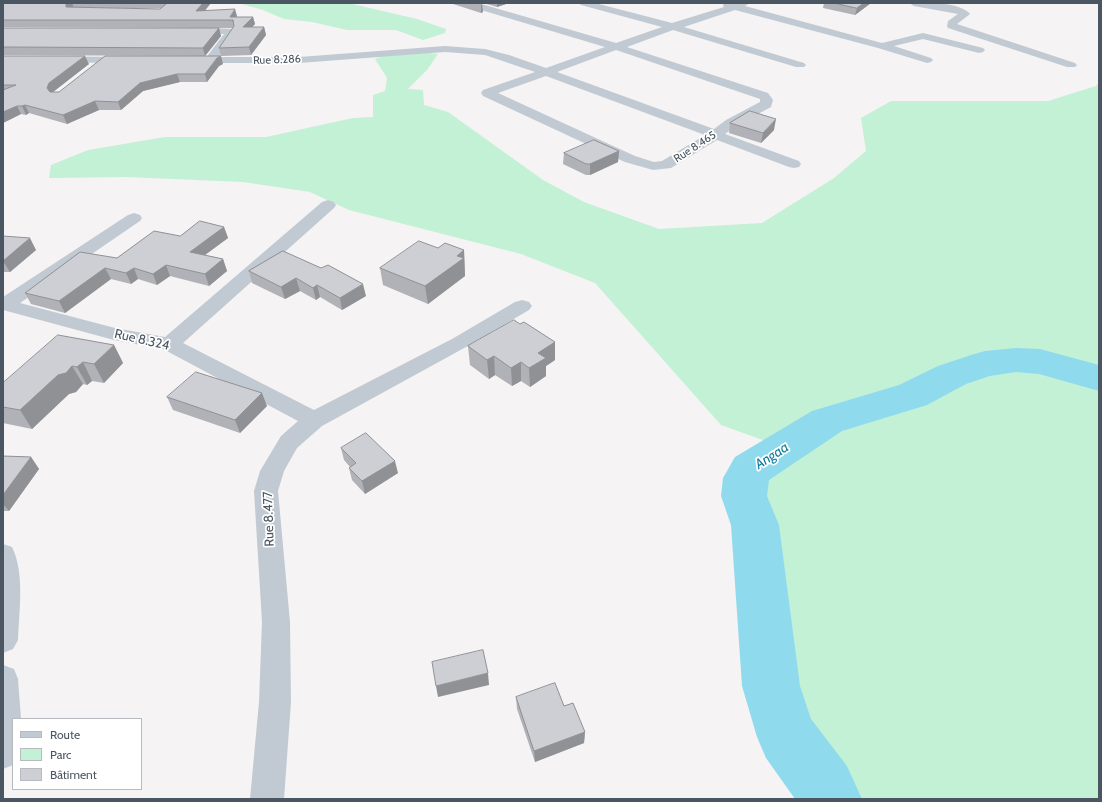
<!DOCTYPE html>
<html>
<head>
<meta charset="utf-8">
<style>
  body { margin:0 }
  #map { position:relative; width:1102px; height:802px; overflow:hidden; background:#f5f3f3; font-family:Cabin,sans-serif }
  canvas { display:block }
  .frame { position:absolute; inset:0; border:4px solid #4a5661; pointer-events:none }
  .legend { position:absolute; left:12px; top:718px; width:130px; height:72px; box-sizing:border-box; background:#fff; border:1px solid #b7bbc0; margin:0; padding:5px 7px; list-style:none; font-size:12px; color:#4a5661 }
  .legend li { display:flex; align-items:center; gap:8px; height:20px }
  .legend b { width:20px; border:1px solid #b7bbc0 }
</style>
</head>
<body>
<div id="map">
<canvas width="1102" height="802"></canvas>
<div class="frame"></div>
<ul class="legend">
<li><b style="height:5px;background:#c1cad2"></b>Route</li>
<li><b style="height:11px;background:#c3f1d5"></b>Parc</li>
<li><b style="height:11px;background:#cdcfd5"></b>Bâtiment</li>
</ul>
</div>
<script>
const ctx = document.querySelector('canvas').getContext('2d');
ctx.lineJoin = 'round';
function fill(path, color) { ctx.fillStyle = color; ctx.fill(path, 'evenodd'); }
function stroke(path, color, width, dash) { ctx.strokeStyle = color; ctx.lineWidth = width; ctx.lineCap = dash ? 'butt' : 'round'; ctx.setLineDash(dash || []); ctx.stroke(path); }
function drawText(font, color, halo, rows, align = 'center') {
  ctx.font = font + ' Cabin,sans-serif'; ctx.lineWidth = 3.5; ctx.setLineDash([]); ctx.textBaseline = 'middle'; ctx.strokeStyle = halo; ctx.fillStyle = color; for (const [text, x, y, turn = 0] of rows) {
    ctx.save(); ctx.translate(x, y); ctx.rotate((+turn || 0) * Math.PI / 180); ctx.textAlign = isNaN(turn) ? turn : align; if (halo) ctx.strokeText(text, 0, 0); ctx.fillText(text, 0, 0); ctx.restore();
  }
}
const green = new Path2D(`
  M238,3H348L417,19L446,29L445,33L423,40L396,30H347L312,22L284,19L263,10Z
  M428,53L438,54L427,70L408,89L423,90L424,105L448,112L543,180L584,202L659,229L762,223L834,178L866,151L861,118L891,101H1048L1096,86L1099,82V799H830L825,788L787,737L771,686L755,525L744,496L746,478L751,469L785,448L721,425L595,283L521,254L349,210L310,192L243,182L127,177L49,178L51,165L88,150L165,137H266L353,118L373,117V95L385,91L387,78L375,59L382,56Z`);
const river = new Path2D(`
  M1016,348L1040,349L1099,365V391L1039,374L1016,372L990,376L966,384L927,405L842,431L769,480L767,496L779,525L800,686L811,719L847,766L862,799H795L766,758L757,737L742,686L731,525L721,496L723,478L735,457L812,411L899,385L938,366L971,355L985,351Z`);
const street = new Path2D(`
  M470,3H478L616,43L662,27L581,5L579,3H595L672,23L724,7L723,5L724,3H750L745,6L882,43L923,33L983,48L985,50L983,52L979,53L923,39L894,46L931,58L933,60L931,62L927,63L878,48L735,10L684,27L804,63L806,65L804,67H796L673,30L627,47L768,93L773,100L771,107L736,126L725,134L799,161L801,164L799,167L794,168L789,167L717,140L671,168L653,170L625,162L483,96L481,93L483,90L535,72L485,55L445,52L299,63H192L188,62L186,60L188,58L209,57L208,55L224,34L186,32L185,30L186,28L190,27L234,29L235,33L219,57H299L445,46L485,49L509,55L546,68L605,47L471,7L469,5ZM616,50L760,99V102L726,120L714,129L557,72ZM546,76L705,135L662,161L654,162L635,156L498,93Z
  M909,3C924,3 960,1 970,14L957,24L1075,63L1077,65L1075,67H1067L948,28L947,26L948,21L958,14L914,6Z
  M3,56L132,57L136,58L138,60L136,62L132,63L3,62Z
  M328,200L334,202L336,205L334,208L183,343L314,410L452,339L515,302L522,300L529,302L532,306L529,310L466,347L322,426L297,448L284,471L278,491L290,622L291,702L284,799H250L259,702L262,622L254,491L260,471L281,436L298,421L163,349L114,340L3,310V297L128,215L134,213L140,215L142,218L140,221L20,303L115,328L165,337L322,202Z
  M3,544L12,547C25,573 19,612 18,640L13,649L3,653Z
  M3,665L14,669L18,679L21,719H13V765L3,769Z`);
const wall = new Path2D(`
  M3,3H211L205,10L237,16V17H253L255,24L252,27H264L266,35L251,55L221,56L219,48L233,28L3,27ZM74,8H162L160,9Z
  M450,3H478L482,4L483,12L481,13Z
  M483,3H509L497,7Z
  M824,3H871L855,15L823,8Z
  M944,3H955V4Z
  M3,28H219L221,36L205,56L3,55Z
  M3,56L89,64L53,92H59L223,64L219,66L207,82H180L143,91L121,110H99L67,124L29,113L26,115L21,114L3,123Z
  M730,123L774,130L761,143L729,133Z
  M619,151L618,162L590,175H586L563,164L564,153Z
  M224,227L228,238L205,255L223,259L227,271L209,286L170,276L157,285L138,279L131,284L111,279L65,313L31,304L25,293L180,236Z
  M3,236L36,250L10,272H3Z
  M438,248L464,250L465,276L428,304L383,285L380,268Z
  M283,251L366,296L342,310L320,297L316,300L300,291L285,299L252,283L249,271Z
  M520,324L555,342V360L546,366V376L530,387L521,381L512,386L495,375L489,379L470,365L468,346Z
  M114,345L123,363L104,383L92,381L87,385L83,384L76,392L69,394L32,429L3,423V383Z
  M167,397L267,406L240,433L173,410Z
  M341,448L398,473L365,494L352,480L349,468L350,467L344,460Z
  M3,456L31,457L39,469L9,511H3Z
  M516,697L564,706L585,732L584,743L535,762L517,709Z`);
const shadedWall = new Path2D(`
  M66,3H72L74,8L66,7Z
  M203,3H211L199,18L196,11Z
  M497,3H509L497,7Z
  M864,3H871L855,15L857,8Z
  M482,4L483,12L481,13V5Z
  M235,9L237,16L233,22L230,17Z
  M253,17L255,24L245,34L243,27Z
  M264,27L266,35L251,55L249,47Z
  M219,28L221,36L205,56L203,48Z
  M85,56L89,64L53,92L51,97L47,88L49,83Z
  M221,56L223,64L219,66L207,82L205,74L217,58Z
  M177,74L180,82L143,91L121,110L118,102L140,83Z
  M95,101L99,110L67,124L63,115Z
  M25,105L29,113L26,115L22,106Z
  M17,106L21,114L3,123V112Z
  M776,119L774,130L761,143L763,133Z
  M619,151L618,162L590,175V164Z
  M224,227L228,238L194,263L190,252Z
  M30,238L36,250L10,272L3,261Z
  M464,250L465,276L428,304L425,286L457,256Z
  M223,259L227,271L209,286L205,274Z
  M166,265L170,276L157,285L153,274Z
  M105,268L111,279L65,313L59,301Z
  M134,268L138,279L131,284L126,273Z
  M296,278L300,291L285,299L281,287Z
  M363,284L366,296L342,310L340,298Z
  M317,285L320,297L316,300L313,288Z
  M555,342V360L546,366V376L530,387L529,368L538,353Z
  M114,345L123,363L104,383L94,364Z
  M494,356L495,375L489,379L487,360Z
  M83,362L92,381L87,385L77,367Z
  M521,362V381L512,386L511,368Z
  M72,366L83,384L76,392L69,394L32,429L20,410L58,375Z
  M262,393L267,406L240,433L235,420Z
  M31,457L39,469L9,511L3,504V495Z
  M395,461L398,473L365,494L362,481Z
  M488,673L489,685L438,697L436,686Z
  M585,732L584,743L535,762L534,751Z`);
const building = new Path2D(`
  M3,3H66V7L160,9L166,4L164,3H203L196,11L235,9L230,17H253L243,27H264L249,47L219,48L234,26L233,20H3Z
  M834,3H864L857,8Z
  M3,28H219L203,48L3,47Z
  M3,56H85L49,83L47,88L50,92H59L105,56H221L217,58L205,74H177L140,83L118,102L95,101L63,115L25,105L22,106H17L3,112V90L16,85H3Z
  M750,111L776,119L763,133L730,123Z
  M594,140L619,151L590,164H586L564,153Z
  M200,221L224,227L190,252L223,259L205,274L166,265L153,274L134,268L126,273L105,268L59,301L25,293L80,252L117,258L154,231L180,236Z
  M3,236L30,238L3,261Z
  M419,241L438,248L445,243L464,250L457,256L464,258L425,286L380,268Z
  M283,251L321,268L328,265L363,284L340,298L317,285L313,288L296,278L281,287L249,271Z
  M514,320L520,324L524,322L555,342L538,353L546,358L529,368L521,362L511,368L494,356L487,360L468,346Z
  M58,335L114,345L94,364L83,362L77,367L72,366L66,373L58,375L20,410L3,407V383Z
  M196,372L262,393L235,420L167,397Z
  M366,433L395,461L362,481L349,468L356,463L341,448Z
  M3,456L31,457L3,495Z
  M483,650L488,673L436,686L432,662Z
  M555,683L564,706L573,703L585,732L534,751L516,697Z`);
const farStreetnames = [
  ["Rue 8.286",277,60,-2],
  ["Rue 8.465",695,147,-33]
];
const streetNames = [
  ["Rue 8.324",142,340,13],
  ["Rue 8.477",269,519,-92]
];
const waterNames = [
  ["Angaa",772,456,-33]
];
fill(green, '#c3f1d5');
fill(river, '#90daee');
fill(street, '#c1cad2');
fill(wall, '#b0b2b7');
fill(shadedWall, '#909195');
fill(building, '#cdcfd5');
stroke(building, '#909195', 1);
drawText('11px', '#4a5661', '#fff', farStreetnames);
drawText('13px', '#4a5661', '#fff', streetNames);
drawText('italic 14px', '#0c7c9b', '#fff', waterNames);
</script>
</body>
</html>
